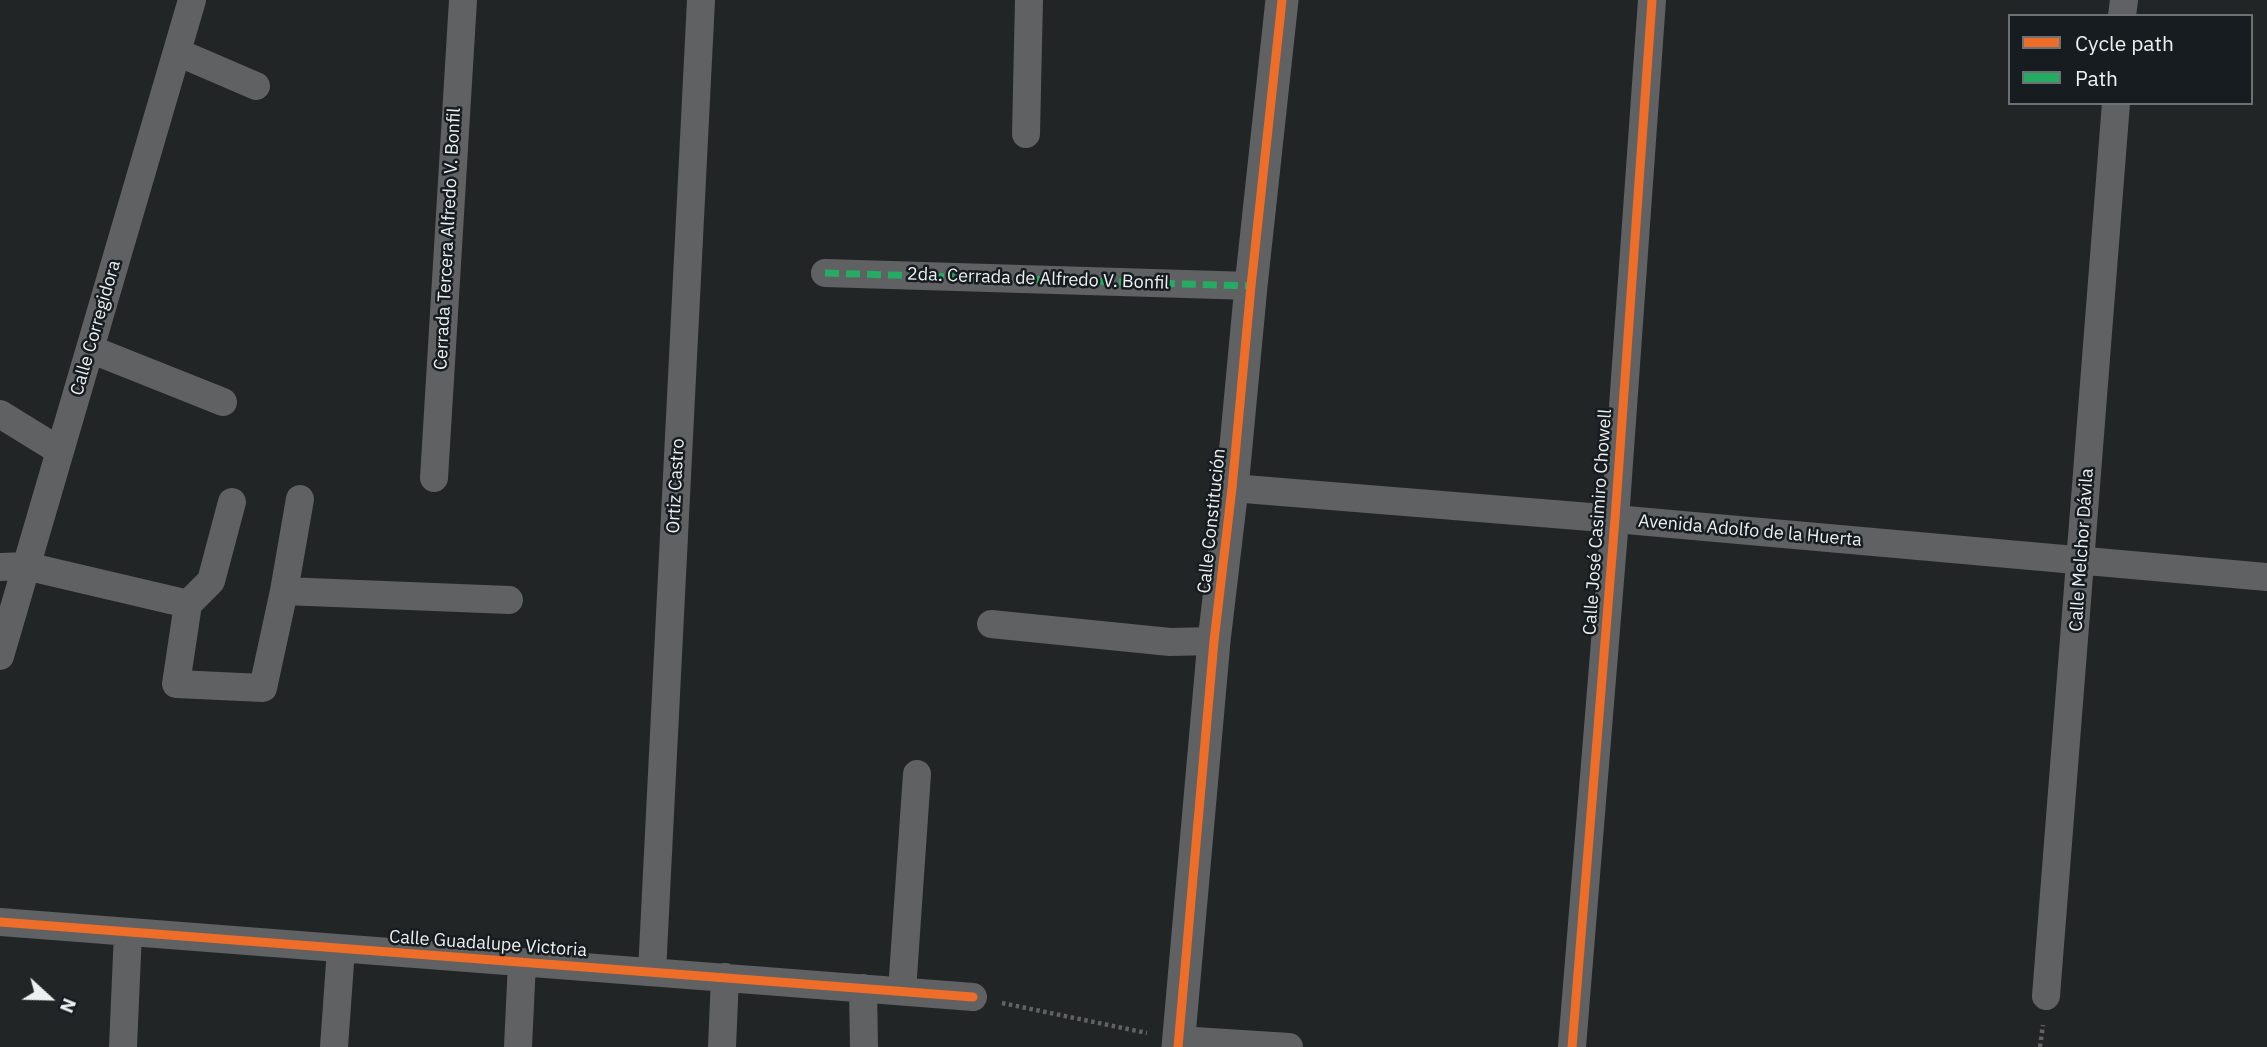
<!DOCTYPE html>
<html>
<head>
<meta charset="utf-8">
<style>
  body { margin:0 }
  #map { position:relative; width:2267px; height:1047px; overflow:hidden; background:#222526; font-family:"IBM Plex Sans",sans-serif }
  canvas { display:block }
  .legend { position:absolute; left:2008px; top:14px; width:245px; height:91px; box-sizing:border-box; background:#161c1f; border:2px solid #6c7173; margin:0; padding:9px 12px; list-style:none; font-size:21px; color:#ecf0f1 }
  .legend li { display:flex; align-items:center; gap:14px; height:35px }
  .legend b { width:35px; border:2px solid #6c7173 }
  .north { position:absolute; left:14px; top:963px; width:70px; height:70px; -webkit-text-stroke:5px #161c1f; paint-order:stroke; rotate:112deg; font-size:19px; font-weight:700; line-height:28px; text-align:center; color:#ecf0f1 }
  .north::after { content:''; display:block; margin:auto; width:24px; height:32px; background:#ecf0f1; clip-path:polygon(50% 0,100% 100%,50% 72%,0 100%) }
</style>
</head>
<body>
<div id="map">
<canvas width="2267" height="1047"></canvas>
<ul class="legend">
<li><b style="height:9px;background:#ee6e29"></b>Cycle path</li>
<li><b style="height:9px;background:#26ab63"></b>Path</li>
</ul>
<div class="north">N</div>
</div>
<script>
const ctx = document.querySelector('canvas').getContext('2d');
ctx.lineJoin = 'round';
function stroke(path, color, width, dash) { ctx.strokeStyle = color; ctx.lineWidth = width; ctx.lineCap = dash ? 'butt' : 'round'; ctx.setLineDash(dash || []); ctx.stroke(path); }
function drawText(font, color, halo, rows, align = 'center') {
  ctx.font = font + ' "IBM Plex Sans",sans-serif'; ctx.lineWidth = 5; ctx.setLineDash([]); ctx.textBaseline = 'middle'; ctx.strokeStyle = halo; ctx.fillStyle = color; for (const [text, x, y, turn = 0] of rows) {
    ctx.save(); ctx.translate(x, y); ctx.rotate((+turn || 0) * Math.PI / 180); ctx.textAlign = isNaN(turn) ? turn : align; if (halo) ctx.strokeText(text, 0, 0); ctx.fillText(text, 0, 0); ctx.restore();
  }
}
const path = new Path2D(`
  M1002,1003L1147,1033
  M2040,1047L2043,1025`);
const minor = new Path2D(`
  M2122,16L2124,0
  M177,52L256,86
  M1026,134L1029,0
  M825,273L1251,286
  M90,349L223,402
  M0,414L60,451
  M434,478L463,0
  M1232,488L1615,519L2267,577
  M0,567L26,566L188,604L176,684L263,688L284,591L300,499
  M284,591L509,600
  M188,604L211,581L232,502
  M991,624L1170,642L1214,641
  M0,656L192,0
  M0,922L973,997
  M652,972L701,0
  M863,988L864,1047
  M902,991L917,774
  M2046,996L2116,103
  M1179,1040L1289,1047
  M123,1047L128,932
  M334,1047L341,949
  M518,1047L522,962
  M722,1047L725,977
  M1572,1047L1615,519L1652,0`);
const tertiary = new Path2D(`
  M1178,1047L1214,641L1232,488L1251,286L1282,0`);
const quiet = new Path2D(`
  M825,273L1251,286`);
const cycleway = new Path2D(`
  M0,922L973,997
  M1178,1047L1214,641L1232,488L1251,286L1282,0
  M1572,1047L1615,519L1652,0`);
const streetNames = [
  ["Cerrada Tercera Alfredo V. Bonfil",448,239,-87],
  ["2da. Cerrada de Alfredo V. Bonfil",1038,279,2],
  ["Calle Corregidora",96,328,-74],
  ["Ortiz Castro",676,486,-87],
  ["Calle Constitución",1212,521,-84],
  ["Calle José Casimiro Chowell",1598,522,-86],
  ["Avenida Adolfo de la Huerta",1750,531,5],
  ["Calle Melchor Dávila",2082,550,-86],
  ["Calle Guadalupe Victoria",488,944,4]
];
stroke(path, '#616363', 4.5, [3.5, 3.5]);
stroke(minor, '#606162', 28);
stroke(tertiary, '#606162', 33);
stroke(quiet, '#26ab63', 7, [14, 7]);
stroke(cycleway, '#ee6e29', 9);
drawText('18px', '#ecf0f1', '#161c1f', streetNames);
</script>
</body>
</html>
